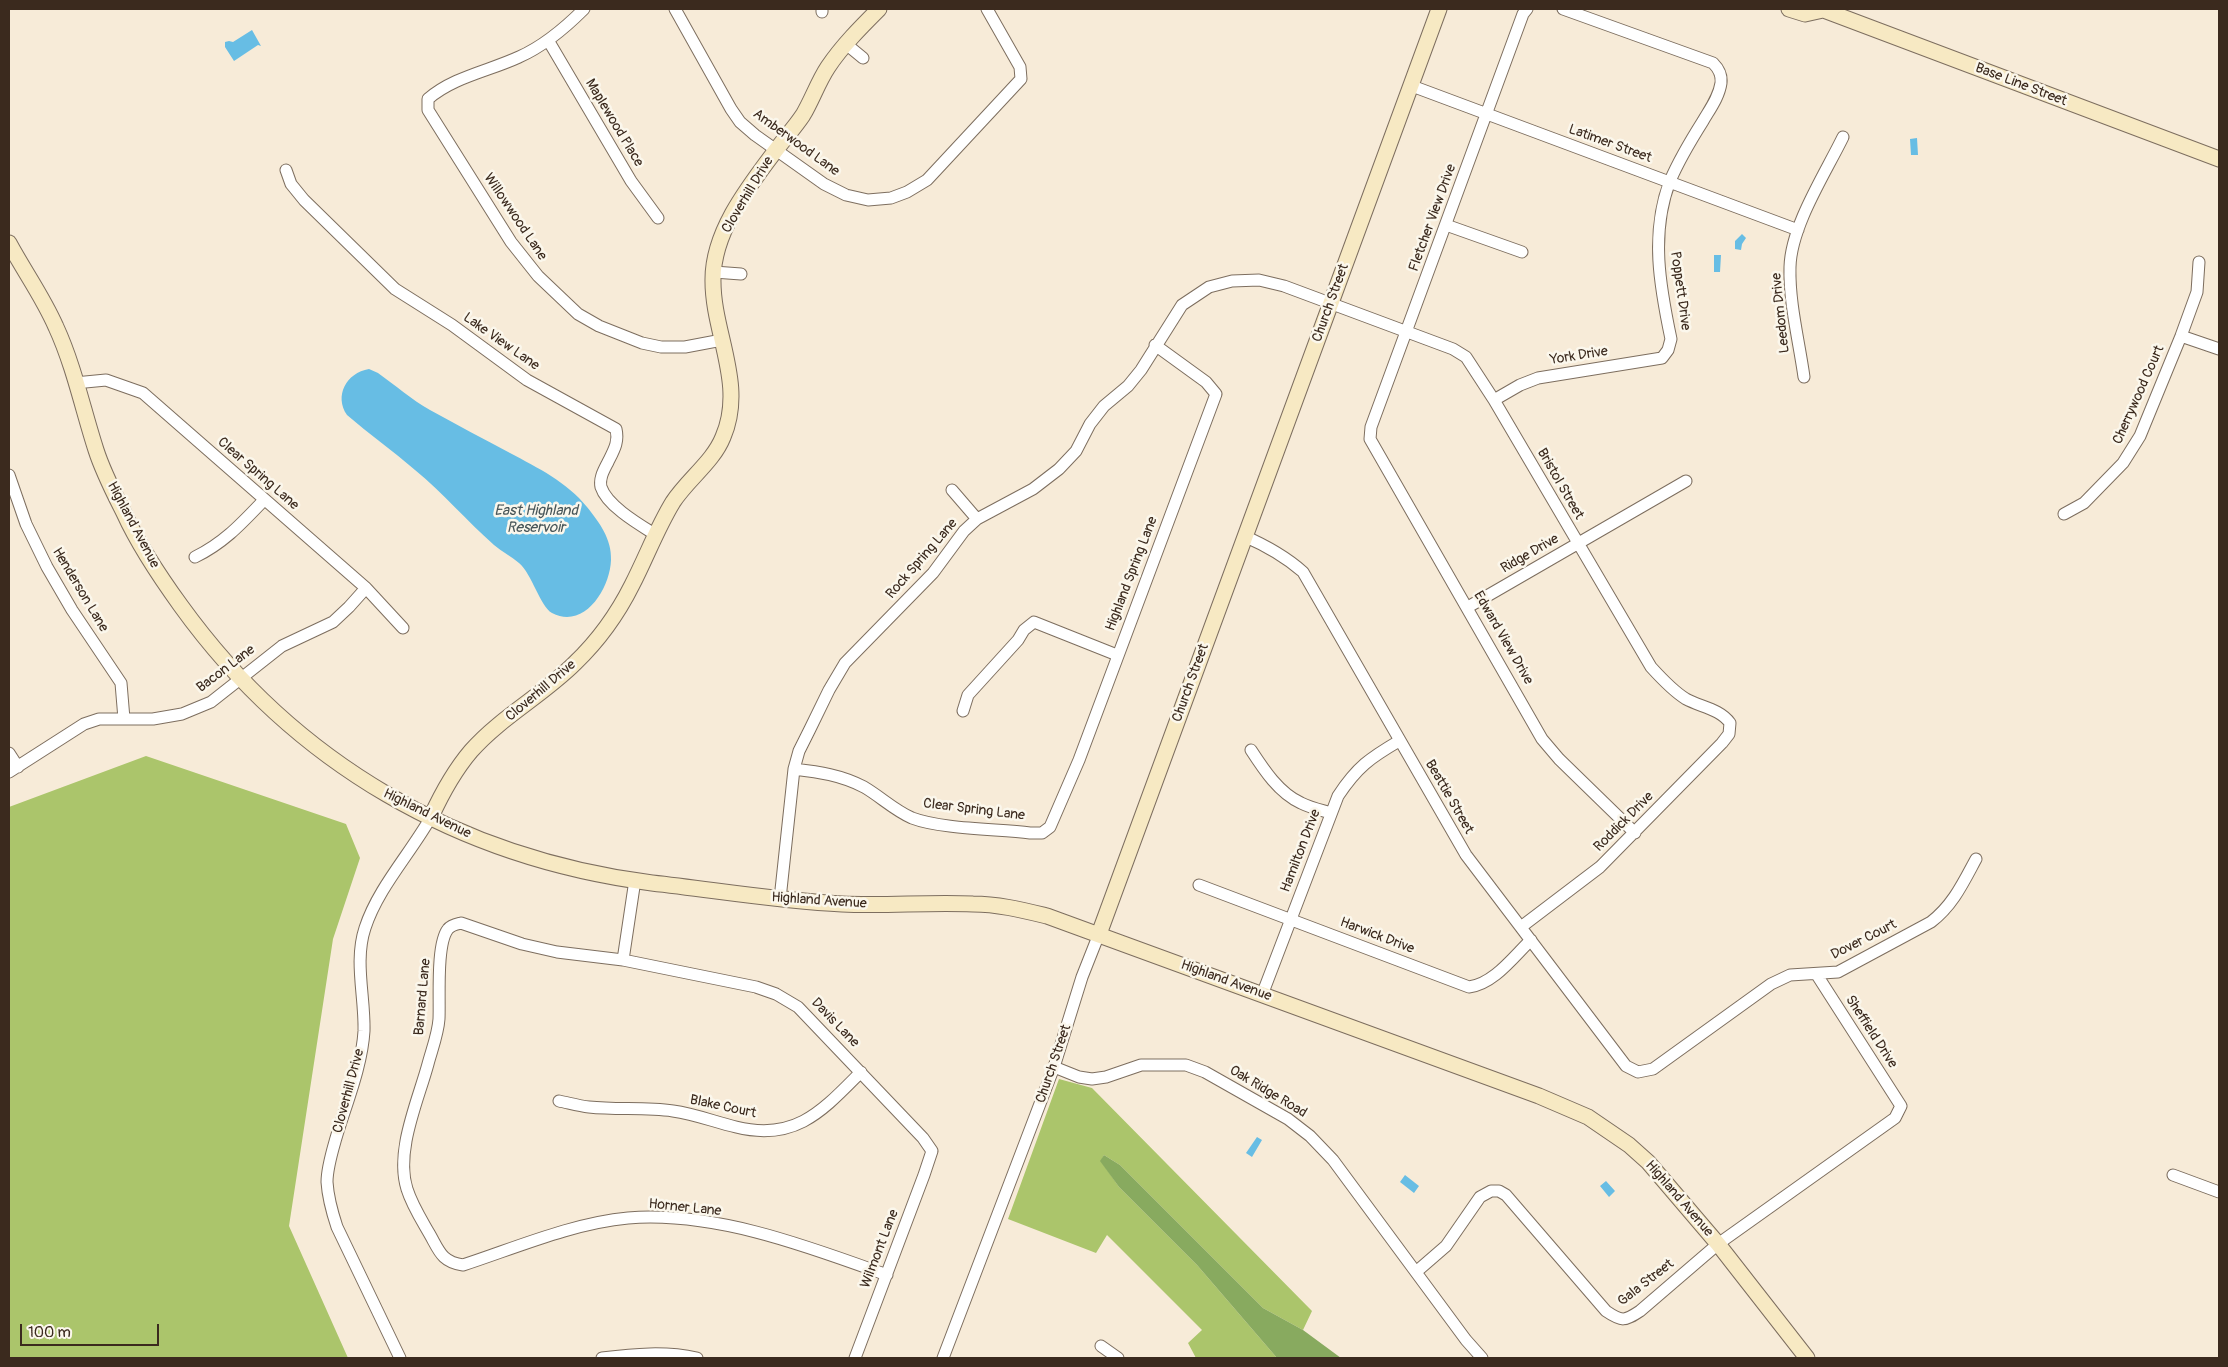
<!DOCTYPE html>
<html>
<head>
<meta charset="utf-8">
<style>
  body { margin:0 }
  #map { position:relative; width:2228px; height:1367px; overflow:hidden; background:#f7ebd8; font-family:Pangolin,sans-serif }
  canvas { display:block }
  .frame { position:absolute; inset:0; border:10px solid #3b2a1e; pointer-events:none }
  .scale { position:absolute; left:20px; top:1324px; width:139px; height:22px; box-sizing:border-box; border:2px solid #3b2a1e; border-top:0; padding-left:6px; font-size:15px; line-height:18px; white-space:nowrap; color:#3b2a1e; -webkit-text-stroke:4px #fbf7ec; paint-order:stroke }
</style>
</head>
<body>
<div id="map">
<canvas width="2228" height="1367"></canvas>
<div class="frame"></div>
<div class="scale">100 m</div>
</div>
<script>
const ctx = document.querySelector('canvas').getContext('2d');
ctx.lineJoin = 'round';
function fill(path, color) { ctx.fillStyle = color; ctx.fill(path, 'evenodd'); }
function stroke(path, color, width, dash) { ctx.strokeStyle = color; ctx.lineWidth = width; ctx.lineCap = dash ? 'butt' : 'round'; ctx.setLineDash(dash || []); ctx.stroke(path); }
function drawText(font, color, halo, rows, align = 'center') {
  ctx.font = font + ' Pangolin,sans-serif'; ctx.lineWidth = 5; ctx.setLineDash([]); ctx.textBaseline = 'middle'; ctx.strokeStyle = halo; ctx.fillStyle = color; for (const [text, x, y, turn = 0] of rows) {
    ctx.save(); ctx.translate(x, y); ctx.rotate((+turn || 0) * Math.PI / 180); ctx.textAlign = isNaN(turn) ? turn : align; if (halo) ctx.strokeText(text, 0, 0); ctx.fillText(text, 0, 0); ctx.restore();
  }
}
const green = new Path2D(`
  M146,756L346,824L360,858L333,939L289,1226L348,1358H9V807Z
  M1059,1079L1092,1088L1312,1311L1303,1330L1263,1308L1120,1165L1104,1155L1101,1161L1119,1187L1197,1265L1277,1358H1196L1188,1343L1202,1330L1107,1235L1096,1253L1008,1219Z`);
const forest = new Path2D(`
  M1104,1155L1120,1165L1263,1308L1303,1330L1341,1358H1277L1197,1265L1119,1187L1100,1161Z`);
const water = new Path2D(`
  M252,30L261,46L258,45L234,61L225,47V42L229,41L233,42Z
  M1917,138L1918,155H1911L1910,139Z
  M1742,234L1746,238L1742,244L1741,250L1735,249V241Z
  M1714,255H1721L1720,272H1714Z
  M369,369L378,373C395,385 412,400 430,410C457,425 484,439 510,453C538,468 567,482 587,507C599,522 612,539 611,560C610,589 584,630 552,613C540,606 532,574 519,563C511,556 502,552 494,545C467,521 443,493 415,470C393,451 369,434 347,415C334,396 346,373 369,369Z
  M1257,1137L1262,1140L1252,1157L1246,1153Z
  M1405,1175L1419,1186L1414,1193L1400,1182Z
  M1606,1181L1615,1191L1609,1197L1600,1186Z`);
const street = new Path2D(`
  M584,9C565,28 544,46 519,57C489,71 453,77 428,99V110L511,242L538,276L578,314L599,326L642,343L661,347H685L722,340
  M675,9L731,109L740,122L755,135L824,184L846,195L868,200L891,198L907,192L927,180L1021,79L1020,67L987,9
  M822,9V12
  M1527,9L1523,14L1371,427L1370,439L1542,739L1559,759L1635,833
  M548,40L631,181L658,218
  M846,44L863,58
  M1412,86L1798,230
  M286,170L291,184L304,200L395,289L452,325L527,380L616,429C619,442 614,450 608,462C604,470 599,478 601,487C607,506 640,525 656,535
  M1446,225L1522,252
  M714,272L741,274
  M2181,336L2219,349
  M1804,377C1799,341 1789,303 1790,267C1791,226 1825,174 1843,137
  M75,383L106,380L143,393L366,588L403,628
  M1494,400L1520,385L1538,378L1662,358L1668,350L1671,339C1660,287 1650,233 1670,181C1679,160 1691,140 1703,121C1710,109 1719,97 1721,83C1722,75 1719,69 1713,63L1563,9
  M9,475L26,524L47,567L72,610L121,683L124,719
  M952,490L977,519
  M2064,514L2084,503L2123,463L2140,436L2181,336L2197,292L2199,262
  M1244,536C1267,546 1285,556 1303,572L1466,855L1626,1066L1638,1072L1653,1069L1771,984L1790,975L1838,972L1931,922C1953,905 1963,883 1976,859
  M195,557C224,543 242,523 264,500
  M1468,607L1686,481
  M963,711L968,695L1018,640L1024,630L1034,622L1117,655
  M1251,750C1264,770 1279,793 1301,803C1311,808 1321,810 1331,813
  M9,753L18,767
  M794,769C819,772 841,775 864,787C881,797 894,810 912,818C941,829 997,829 1030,833H1042L1050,827L1079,760L1216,394L1206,382L1155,345
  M9,772L84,724L99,719H153L182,714L211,702L282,646L333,622L349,607L366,588
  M1199,885L1469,987C1494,984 1514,956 1531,940
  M780,899L794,769L799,751L810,729L829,690L845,663L933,573L964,531L977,519L1033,489L1059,469L1076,451L1090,424L1104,406L1128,386L1141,370L1182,305L1209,287L1232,281L1259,280L1284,286L1453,349L1466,357L1494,400L1651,667C1661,678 1673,691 1686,699C1701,707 1720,709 1730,723L1729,734L1722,743L1600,867L1521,927
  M623,960L635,880
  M1262,995L1338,796C1357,767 1370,758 1399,741
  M1054,1067L1079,1077L1092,1079L1106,1077L1141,1065H1186L1205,1072L1288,1119L1310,1136L1333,1160L1466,1340L1482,1358
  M559,1101C569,1103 579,1106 589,1107C617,1110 645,1107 673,1111C695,1114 715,1122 736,1127C796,1142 823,1110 861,1072
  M2173,1175L2219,1192
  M1416,1272L1446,1246L1480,1197L1491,1191H1499L1506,1195L1606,1311C1622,1322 1625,1321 1640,1311L1718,1244L1895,1118L1901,1106L1817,975
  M1101,1346L1118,1358
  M400,1358L337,1227C332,1212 328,1198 327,1182C327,1168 332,1152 336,1138C346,1104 362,1066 364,1031C365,997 354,961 365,928C378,888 410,854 431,817
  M602,1358C634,1354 665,1351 697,1358
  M855,1358L924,1175L932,1151L923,1138L798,1007L776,994L756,987L623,960L557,952L522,944L461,923C457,924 451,925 448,929C436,944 440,999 439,1019C438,1034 432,1049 428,1064C418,1101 395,1151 407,1189C412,1205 421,1219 429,1233C439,1250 441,1262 463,1265C515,1248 573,1223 628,1218C714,1211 807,1246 887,1275
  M943,1358L1054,1067L1082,977L1099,934`);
const secondary = new Path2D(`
  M1789,9L1805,14L1823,10
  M1821,9L2219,159
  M9,243C24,271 43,297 56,327C74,366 83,410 96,450C103,472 114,493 124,513C139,546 160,577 181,606C295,764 459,858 652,883C715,890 779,901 842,904C886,906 929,902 973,904C998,904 1022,910 1047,916L1539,1096L1588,1117L1629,1145L1648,1162L1718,1244L1807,1358
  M431,817C442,793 454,771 471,751C501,717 543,695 575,663C599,640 617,615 632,585C646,558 657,528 673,502C688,479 713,462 723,437C746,384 712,332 713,279C713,231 749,186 776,150C785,138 795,127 803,115C812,100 818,82 828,67C842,46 861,27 879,9
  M1099,934L1439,9`);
const streetNames = [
  ["Base Line Street",2021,85,21],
  ["Maplewood Place",614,123,59],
  ["Amberwood Lane",796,143,36],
  ["Latimer Street",1610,144,20],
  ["Cloverhill Drive",748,195,-59],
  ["Willowwood Lane",515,217,56],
  ["Fletcher View Drive",1433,218,-70],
  ["Poppett Drive",1680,291,82],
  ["Church Street",1331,303,-70],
  ["Leedom Drive",1781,313,-96],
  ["Lake View Lane",501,342,35],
  ["York Drive",1579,356,-9],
  ["Cherrywood Court",2139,395,-66],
  ["Clear Spring Lane",258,474,41],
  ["Bristol Street",1560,484,60],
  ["Highland Avenue",133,525,62],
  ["Ridge Drive",1530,554,-30],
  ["Rock Spring Lane",922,559,-49],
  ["Highland Spring Lane",1132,574,-69],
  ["Henderson Lane",80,590,59],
  ["Edward View Drive",1503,638,60],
  ["Bacon Lane",226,669,-37],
  ["Church Street",1191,683,-70],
  ["Cloverhill Drive",541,691,-40],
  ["Beattie Street",1449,797,60],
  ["Clear Spring Lane",974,810,7],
  ["Highland Avenue",427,814,26],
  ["Roddick Drive",1624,822,-45],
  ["Hamilton Drive",1301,851,-69],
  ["Highland Avenue",819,901,4],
  ["Harwick Drive",1377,936,21],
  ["Dover Court",1864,940,-27],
  ["Highland Avenue",1226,981,20],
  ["Barnard Lane",423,997,-85],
  ["Davis Lane",835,1023,46],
  ["Sheffield Drive",1871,1032,57],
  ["Church Street",1054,1064,-71],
  ["Cloverhill Drive",349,1091,-75],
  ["Oak Ridge Road",1268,1092,31],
  ["Blake Court",723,1107,12],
  ["Highland Avenue",1679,1199,49],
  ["Horner Lane",685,1208,6],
  ["Wilmont Lane",880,1249,-69],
  ["Gala Street",1646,1283,-38]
];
const waterNames = [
  ["East Highland",536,511],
  ["Reservoir",536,528]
];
fill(green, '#abc56b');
fill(forest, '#88aa5f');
fill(water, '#67bde4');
stroke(street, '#7d6e5f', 13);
stroke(secondary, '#7d6e5f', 17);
stroke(street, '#fff', 11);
stroke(secondary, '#f7e9c3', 15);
drawText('14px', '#3b2a1e', '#fbf7ec', streetNames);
drawText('italic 15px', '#485659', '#fbf7ec', waterNames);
</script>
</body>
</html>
